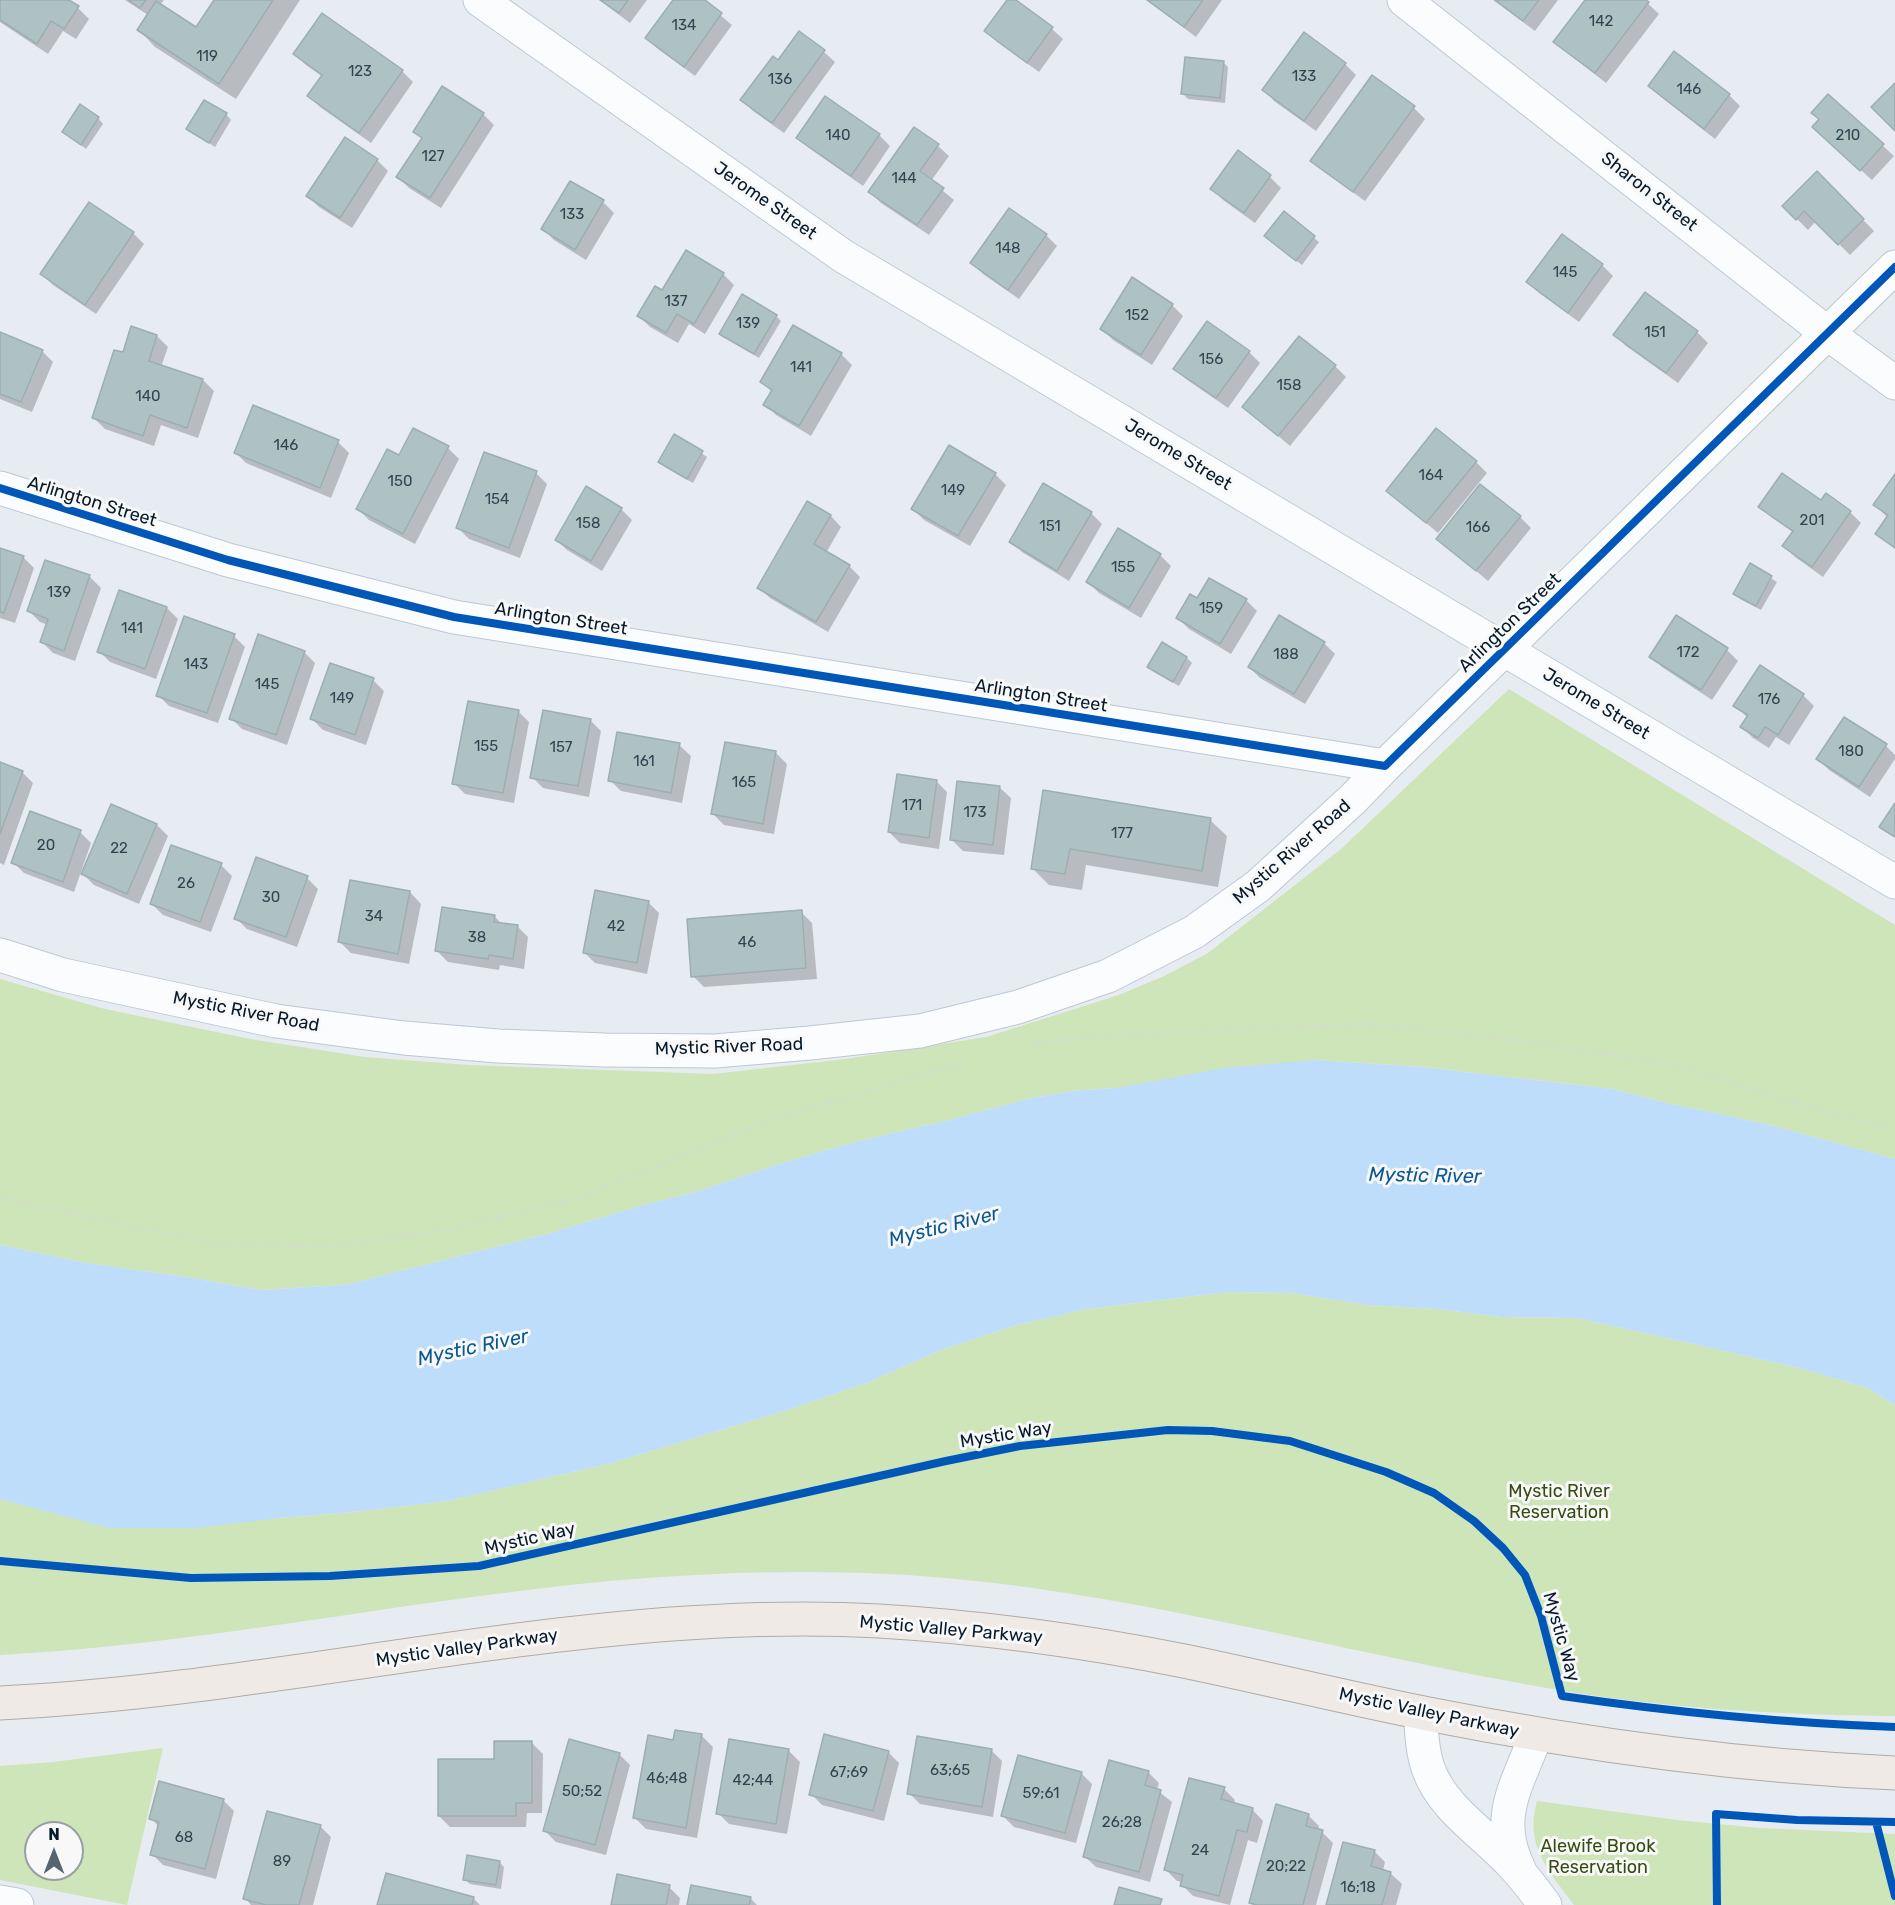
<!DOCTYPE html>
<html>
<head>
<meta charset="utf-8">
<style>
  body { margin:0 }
  #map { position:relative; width:1895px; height:1905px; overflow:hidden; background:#e7ecf2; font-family:Rubik,sans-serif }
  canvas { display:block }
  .north { position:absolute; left:24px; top:1821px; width:60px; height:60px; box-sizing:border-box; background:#f8f8f8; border:2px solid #979fa6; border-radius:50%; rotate:0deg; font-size:16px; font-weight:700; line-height:24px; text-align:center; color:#061a2c }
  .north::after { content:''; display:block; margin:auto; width:21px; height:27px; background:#556471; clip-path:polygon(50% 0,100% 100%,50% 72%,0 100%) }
</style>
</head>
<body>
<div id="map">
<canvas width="1895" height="1905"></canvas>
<div class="north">N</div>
</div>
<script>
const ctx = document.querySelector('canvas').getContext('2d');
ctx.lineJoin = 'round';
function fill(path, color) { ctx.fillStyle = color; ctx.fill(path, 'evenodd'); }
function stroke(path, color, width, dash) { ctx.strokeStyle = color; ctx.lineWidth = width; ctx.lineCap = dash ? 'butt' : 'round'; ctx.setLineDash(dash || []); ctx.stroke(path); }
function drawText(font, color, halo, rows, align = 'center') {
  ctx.font = font + ' Rubik,sans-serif'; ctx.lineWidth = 6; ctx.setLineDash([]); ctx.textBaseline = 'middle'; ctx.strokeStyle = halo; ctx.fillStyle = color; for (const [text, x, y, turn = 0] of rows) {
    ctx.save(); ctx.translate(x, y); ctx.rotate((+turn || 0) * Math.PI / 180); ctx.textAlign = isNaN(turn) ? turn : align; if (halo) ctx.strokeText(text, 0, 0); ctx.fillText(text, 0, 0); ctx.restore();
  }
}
const green = new Path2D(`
  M1509,689L1895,925V1159L1766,1124L1666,1103L1612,1089L1422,1067L1315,1060L1116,1088L1073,1091L1028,1099L950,1120L855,1142L776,1165L695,1192L640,1206L547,1234L345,1285L260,1290L187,1277L86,1263L0,1245V979L105,1009L250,1039L365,1057L469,1065L713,1074L845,1059L986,1037L1119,995L1164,976L1208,953L1341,849Z
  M1228,1292L1292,1293L1368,1305L1438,1309L1502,1317L1578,1318L1800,1368L1868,1388L1895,1405V1716C1777,1715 1657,1708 1541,1687C1330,1650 1122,1589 908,1575C809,1569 709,1572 610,1581C406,1600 205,1644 0,1655V1499L33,1507L278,1518L353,1512L447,1501L611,1463L790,1409L869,1382L943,1349L1016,1325L1086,1309Z
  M163,1748L127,1905L0,1880V1766L53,1762ZM36,1833H72V1869H36Z
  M1537,1801L1677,1820L1760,1828L1895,1834V1905H1574C1549,1871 1524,1846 1537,1801Z`);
const water = new Path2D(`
  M1315,1060L1422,1067L1612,1089L1666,1103L1766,1124L1895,1159V1405L1868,1388L1800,1368L1578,1318L1502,1317L1438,1309L1368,1305L1292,1293L1227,1292L1086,1309L1016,1325L943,1349L869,1382L790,1409L611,1463L447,1501L353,1512L278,1518L197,1528H109L0,1499V1245L86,1263L187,1277L260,1290L345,1285L547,1234L640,1206L695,1192L776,1165L855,1142L950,1120L1028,1099L1073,1091L1116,1088L1224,1068Z`);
const shadow = new Path2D(`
  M0,0H66L78,8L89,19L76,39L63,31L48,54L0,22Z
  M125,0H164L160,5L197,29L216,0H300L236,99L155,47L139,30L148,15Z
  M599,0H647L630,23Z
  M675,0H702L732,25L695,76L658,49L647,38Z
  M1009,0H1014L1052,29L1063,39L1039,72L997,42L986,31Z
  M1146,0H1222L1196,37Z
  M1493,0H1558L1535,31Z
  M1587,0H1644L1659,14L1606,83L1566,52L1555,41Z
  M323,15L402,71L413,82L371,143L320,107L309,96L323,77L306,65L295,54Z
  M799,34L824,52L835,62L784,133L753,111L742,100L779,62Z
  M1304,34L1345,64L1356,75L1316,131L1274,101L1264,90Z
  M1674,53L1729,95L1740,106L1715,139L1661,97L1650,86Z
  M1223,62L1228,67L1225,103L1188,99L1183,94Z
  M1373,78L1414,108L1425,119L1365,201L1323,171L1312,160Z
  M443,88L483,114L494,125L441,208L409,188L398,177L423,139L415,132Z
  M1828,96L1894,156L1872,180L1825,138L1820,120Z
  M226,114L231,120L215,147L188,129Z
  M98,118L103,124L86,149L64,132Z
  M879,135L890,146L863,186L809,148L798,137Z
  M938,146L949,156L931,181L954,200L929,235L881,203L870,192Z
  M1238,153L1270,177L1281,188L1255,223L1223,200L1212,189Z
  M377,160L388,171L352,228L319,207L308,196Z
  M1817,173L1874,231L1850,255L1816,221L1808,230L1784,206Z
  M603,202L614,213L586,260L554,240L543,229Z
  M90,204L133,233L144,244L96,314L53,285L42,274Z
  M1284,213L1319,242L1302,265L1271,241Z
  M1046,235L1057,246L1019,299L983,274L972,263Z
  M1602,265L1613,276L1579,322L1539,293L1528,282Z
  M723,274L734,285L705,334L689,324L678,343L650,327L639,316Z
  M1133,280L1172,305L1183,316L1152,365L1113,340L1102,329Z
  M776,316L781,321L759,358L726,338L721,333Z
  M1697,332L1708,343L1678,383L1626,346L1615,335Z
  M0,333L42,351L53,362L32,412L0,399Z
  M157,336L168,347L161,367L203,380L214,391L198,438L161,425L154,446L105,429L94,418L124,354Z
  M1249,352L1260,363L1228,408L1186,379L1175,369Z
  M841,354L852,365L811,436L776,415L765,404L772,392L762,382Z
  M1335,366L1346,377L1290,446L1244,406Z
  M414,430L448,448L459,459L415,544L369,520L358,509L399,457Z
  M675,436L707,457L693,483L665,467L660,462Z
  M338,442L349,453L331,498L246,463L235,452Z
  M1476,462L1487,473L1438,533L1388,491Z
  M536,473L547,484L520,558L469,539L458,528Z
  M995,474L1006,485L970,546L924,520L913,509Z
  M1895,477V549L1877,533L1888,518L1875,505Z
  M1044,485L1091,513L1102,524L1069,581L1022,552L1011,541Z
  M1826,495L1850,512L1861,523L1823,577L1795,557L1784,546L1794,533L1771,517L1760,506L1821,502Z
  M808,503L831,516L841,527L826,553L849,566L860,577L828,632L770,598L759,587Z
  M621,509L632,520L602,571L567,550L556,539Z
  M1520,517L1531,528L1488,581L1438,539Z
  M0,549L23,557L34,568L15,623L0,618Z
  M1160,555L1171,566L1141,618L1099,593L1088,582Z
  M46,562L90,577L101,588L75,661L53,653L42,642L48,625L40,622L29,611Z
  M1751,565L1777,582L1761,610L1740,599L1735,593Z
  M1198,600H1246L1257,611L1231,654L1189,629L1178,618Z
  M167,608L178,619L156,679L110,662L99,651Z
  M234,636L245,647L218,723L169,706L158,695Z
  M1324,643L1335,654L1305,704L1260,678L1249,667Z
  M1727,650L1738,661L1712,700L1662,667L1651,656Z
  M304,652L315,663L287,745L242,729L231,718Z
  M1187,658L1192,663L1179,686L1154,672L1149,666Z
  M1760,667L1803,695L1814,706L1789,745L1776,737L1769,748L1753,738L1742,727L1748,718L1735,706Z
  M373,680L384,691L366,745L323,730L312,719Z
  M518,711L529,722L514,803L465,794L454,783Z
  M590,720L601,731L589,797L543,788L532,777Z
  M679,745L691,756L682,803L621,791L610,780Z
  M1886,746L1895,755V759L1870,797L1829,770L1818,759Z
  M776,753L787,764L774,834L724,825L713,814Z
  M0,764L22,772L33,783L4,865L0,863Z
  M936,781L947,792L939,849L900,843L889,832Z
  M999,787L1011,798L1004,855L963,851L952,840Z
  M1044,792L1210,820L1227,836L1218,887L1086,865L1082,890L1049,885L1032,868Z
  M31,813L80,832L91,843L74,892L24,873L13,862Z
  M157,825L168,836L139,904L94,885L83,874Z
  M221,865L232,876L211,932L163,915L152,904Z
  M307,878L318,889L297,947L247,929L236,918Z
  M410,892L421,904L409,964L351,953L340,942Z
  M648,902L659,913L647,974L595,963L584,952Z
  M801,912L812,923L817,979L704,987L693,976Z
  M494,916L502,924L517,926L528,937L524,969L500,965L499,970L448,962L437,951Z
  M702,1736L713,1747L697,1838L646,1829L635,1818L674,1742Z
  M532,1743L543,1754L542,1813H527L526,1827H450L439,1816L495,1761Z
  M991,1750L1002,1761L993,1817L920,1804L909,1793Z
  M789,1751L800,1762L787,1834L729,1824L718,1813Z
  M888,1752L899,1763L884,1821L822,1805L811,1794Z
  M619,1754L630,1765L606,1855L556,1842L545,1831Z
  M1148,1772L1159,1783L1157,1790L1172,1802L1150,1882L1096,1867L1084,1856Z
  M1081,1773L1092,1784L1076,1843L1014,1827L1003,1816Z
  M1224,1789L1235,1800L1233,1804L1252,1809L1263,1821L1257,1843L1248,1840L1230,1905L1193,1896L1182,1885L1183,1882L1177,1881L1166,1870Z
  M223,1800L234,1811L216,1879L163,1865L152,1854L159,1827L151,1818Z
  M1308,1815L1319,1826L1318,1831L1322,1832L1333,1843L1316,1905H1253L1251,1902Z
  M320,1826L331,1837L313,1905H251L245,1898Z
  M1374,1851L1385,1862L1383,1871L1390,1873L1402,1884L1396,1905H1327Z
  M499,1862L504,1867L501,1889L470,1884L464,1879Z
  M387,1875L474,1899L480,1905H379Z
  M669,1887L680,1898L679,1905H612Z
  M750,1898L757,1905H688Z`);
const building = new Path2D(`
  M0,0H69L79,6L64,29L51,21L37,44L0,20Z
  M128,0H146L140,8Z
  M214,0H273L219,84L137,30L156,1L196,27Z
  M600,0H628L619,13Z
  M673,0H705L722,13L684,67L645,38Z
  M1007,0H1016L1053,27L1027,63L984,31Z
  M1147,0H1203L1184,27Z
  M1495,0H1539L1523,21Z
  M1585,0H1646L1649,2L1595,73L1553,42Z
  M322,13L403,70L359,133L307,96L322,75L293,54Z
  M799,31L825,50L772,123L740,100L773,56L778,60Z
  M1304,32L1346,63L1304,121L1262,90Z
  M1674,51L1730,94L1704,129L1648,86Z
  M1185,57L1224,61L1220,98L1181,94Z
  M1372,75L1415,106L1353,192L1310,161Z
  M1895,83V131L1871,107Z
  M442,86L484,113L430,198L396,177L422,138L413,132Z
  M1828,94L1884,144L1860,171L1812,127L1819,119L1811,113Z
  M825,96L880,134L851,176L796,138Z
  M204,100L227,113L209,143L186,129Z
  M80,104L99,117L81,145L62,132Z
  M914,127L939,144L920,171L944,188L917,225L868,192Z
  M345,137L378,159L340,218L306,196Z
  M1238,150L1271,175L1244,213L1210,189Z
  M1817,171L1864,219L1838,245L1804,211L1796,220L1782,206Z
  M570,181L604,200L575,250L541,229Z
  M89,202L134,232L85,305L40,274Z
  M1009,208L1047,234L1008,290L970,263Z
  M1284,211L1315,236L1296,261L1264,236Z
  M1562,234L1603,264L1568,313L1526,282Z
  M686,250L724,273L694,324L677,314L666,333L637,316L655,286L662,290Z
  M1132,277L1173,304L1141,355L1100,329Z
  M1645,292L1698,331L1666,373L1613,335Z
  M742,294L777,315L754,354L719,334Z
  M1207,321L1250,351L1216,398L1173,369Z
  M793,325L842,353L799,426L763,405L772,390L760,382Z
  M131,326L157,335L149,361L203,379L187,428L150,415L143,436L92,418L114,350L123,352Z
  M0,332L43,350L21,402L0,394Z
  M1299,336L1336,365L1278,436L1242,407Z
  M253,405L339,440L320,488L234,453Z
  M413,428L449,446L403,534L356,509L387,449L399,455Z
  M1436,428L1477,461L1426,523L1386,491Z
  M674,434L703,451L687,479L658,462Z
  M949,445L996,473L958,536L911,509Z
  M484,452L537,471L509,548L456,528Z
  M1782,473L1821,500L1826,493L1851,511L1812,567L1782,546L1793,531L1758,507Z
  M1895,474V548L1875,534L1888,515L1873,505Z
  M1043,483L1092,512L1057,571L1009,542Z
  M1480,484L1521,516L1476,571L1436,539Z
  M586,486L622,508L591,561L555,540Z
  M807,501L831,515L814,544L850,565L816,622L757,588Z
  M1118,528L1161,554L1129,608L1086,582Z
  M0,548L24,556L4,613L0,612Z
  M45,560L90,575L64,651L40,642L48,619L27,611Z
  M1750,563L1772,576L1756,606L1733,594Z
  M1209,578L1247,599L1220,644L1176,618L1190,594L1197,598Z
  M119,590L167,607L145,669L97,652Z
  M1279,615L1325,642L1294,694L1248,667Z
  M1676,615L1728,648L1701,690L1649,657Z
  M184,616L235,634L207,713L156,696Z
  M258,634L305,651L276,735L229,719Z
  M1162,642L1187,657L1173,682L1147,667Z
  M330,663L374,678L355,735L310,719Z
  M1760,665L1804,694L1778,735L1765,727L1758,738L1740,727L1748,715L1733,706Z
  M468,701L519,710L503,793L452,784Z
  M543,710L591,719L578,786L530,778Z
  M1844,717L1887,744L1859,787L1816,759Z
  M617,732L680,743L671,793L608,781Z
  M725,742L776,751L763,824L711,814Z
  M0,762L23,771L0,834Z
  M897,774L937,780L929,838L888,832Z
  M957,781L1000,786L993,845L950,840Z
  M1043,790L1211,818L1202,871L1070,849L1065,874L1031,869Z
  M1895,803V837L1879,827Z
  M111,804L157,824L127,894L81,874Z
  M30,811L81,830L63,882L11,863Z
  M171,845L222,863L200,922L150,904Z
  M256,857L308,876L286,937L234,919Z
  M350,880L410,891L398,954L338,942Z
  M595,890L649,901L637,963L583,953Z
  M442,907L495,915L494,922L518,925L513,959L489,955L488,959L435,951Z
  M802,910L806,968L691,977L687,919Z
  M675,1730L702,1734L686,1828L633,1818L648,1735L673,1740Z
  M824,1734L889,1751L873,1811L809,1795Z
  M917,1736L992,1749L982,1807L907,1794Z
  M569,1739L620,1753L595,1845L543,1831Z
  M729,1739L789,1749L776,1824L716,1814Z
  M494,1741H532V1803H516V1816H438V1759H494Z
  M1018,1755L1082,1772L1065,1833L1001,1816Z
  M1109,1760L1149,1771L1145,1785L1161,1790L1139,1872L1083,1857Z
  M1189,1778L1225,1787L1221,1799L1253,1808L1247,1832L1237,1830L1219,1896L1180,1886L1183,1875L1164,1870Z
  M159,1781L224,1799L205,1869L150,1855L159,1822L149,1819Z
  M1276,1804L1309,1814L1306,1826L1323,1830L1303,1905H1257L1249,1903Z
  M267,1811L321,1825L299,1905H266L243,1899Z
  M1343,1842L1375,1850L1371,1866L1391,1872L1382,1905H1326Z
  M467,1855L500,1861L496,1885L463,1880Z
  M386,1873L474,1897L472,1905H377Z
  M617,1874L670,1885L666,1905H611Z
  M691,1885L751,1897L749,1905H687Z
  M1119,1887L1162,1899L1160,1905H1114Z`);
const path = new Path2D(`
  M1033,1044L1103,1036L1368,1024L1494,1037L1673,1064L1829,1113L1895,1129
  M0,1198L217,1244L336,1246L449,1229L582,1197L771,1120L965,1062`);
const minor = new Path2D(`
  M480,0L843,256L1895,882
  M1404,0L1827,333L1895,383
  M0,488L228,560L454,617L1385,766L1895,267
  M0,955L63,975L276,1021L404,1038L498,1046L605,1050L715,1051L810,1043L920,1031L1018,1007L1108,976L1194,932L1258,886L1353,799L1385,766
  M1421,1713C1421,1731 1422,1750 1428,1768C1442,1808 1482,1832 1510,1862C1523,1875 1534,1890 1545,1905
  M1519,1869C1493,1817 1518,1784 1536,1735
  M0,1902L17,1905`);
const major = new Path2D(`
  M0,1703C294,1689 583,1605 879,1621C981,1627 1084,1641 1184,1661C1266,1678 1347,1698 1428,1714C1585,1745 1735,1766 1895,1773`);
const cycleway = new Path2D(`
  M0,488L228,560L454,617L1385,766L1895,267
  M0,1561L191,1578L330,1576L479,1566L946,1461L1020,1446L1168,1430L1212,1431L1290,1441L1386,1472L1434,1493L1474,1521L1503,1548L1525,1575L1541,1616L1562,1696C1672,1712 1784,1723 1895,1727
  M1876,1822L1895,1896
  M1717,1905L1716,1814L1797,1820L1895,1822`);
const numberNames = [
  ["142",1601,22],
  ["134",684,26],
  ["119",207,57],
  ["123",360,72],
  ["133",1304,77],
  ["136",780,80],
  ["146",1689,90],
  ["140",838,136],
  ["210",1848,136],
  ["127",433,157],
  ["144",904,179],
  ["133",572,215],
  ["148",1008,249],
  ["145",1565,273],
  ["137",676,302],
  ["152",1137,316],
  ["139",748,324],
  ["151",1655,333],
  ["156",1211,360],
  ["141",801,368],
  ["158",1289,386],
  ["140",148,397],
  ["146",286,446],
  ["164",1431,476],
  ["150",400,482],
  ["149",953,491],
  ["154",497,500],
  ["201",1812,521],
  ["158",588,524],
  ["151",1050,527],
  ["166",1478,528],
  ["155",1123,568],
  ["139",59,593],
  ["159",1211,609],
  ["141",132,629],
  ["172",1688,653],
  ["188",1286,655],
  ["143",196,665],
  ["145",267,685],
  ["149",342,699],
  ["176",1769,700],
  ["155",486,747],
  ["157",561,748],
  ["180",1851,752],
  ["161",644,762],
  ["165",744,783],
  ["171",912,806],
  ["173",975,813],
  ["177",1122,834],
  ["20",46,846],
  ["22",119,849],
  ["26",186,884],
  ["30",271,898],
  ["34",374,917],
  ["42",616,927],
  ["38",477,938],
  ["46",747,943],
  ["63;65",950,1771],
  ["67;69",849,1773],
  ["46;48",667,1779],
  ["42;44",753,1781],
  ["50;52",582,1792],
  ["59;61",1041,1794],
  ["26;28",1122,1823],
  ["68",184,1838],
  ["24",1200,1851],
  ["89",282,1862],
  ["20;22",1286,1867],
  ["16;18",1358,1888]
];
const streetNames = [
  ["Sharon Street",1649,192,38],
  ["Jerome Street",765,201,35],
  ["Jerome Street",1178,455,31],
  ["Arlington Street",92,502,17],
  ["Arlington Street",561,619,9],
  ["Arlington Street",1510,623,-44],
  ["Arlington Street",1041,696,9],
  ["Jerome Street",1596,704,31],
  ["Mystic River Road",1292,852,-41],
  ["Mystic River Road",246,1012,11],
  ["Mystic River Road",729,1047,-2],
  ["Mystic Way",1006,1435,-9],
  ["Mystic Way",530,1539,-13],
  ["Mystic Valley Parkway",951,1630,5],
  ["Mystic Way",1561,1637,74],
  ["Mystic Valley Parkway",467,1648,-8],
  ["Mystic Valley Parkway",1429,1713,12]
];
const parkNames = [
  ["Mystic River",1559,1492],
  ["Reservation",1559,1513],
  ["Alewife Brook",1598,1847],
  ["Reservation",1598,1868]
];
const waterNames = [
  ["Mystic River",1425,1176,1],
  ["Mystic River",944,1227,-14],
  ["Mystic River",473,1348,-12]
];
fill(green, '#cde5b9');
fill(water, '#beddfb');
fill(shadow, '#0003');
fill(building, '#aec2c3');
stroke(building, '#9bafb1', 1.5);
stroke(minor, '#bcc8d4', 35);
stroke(major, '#b1aba4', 35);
stroke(path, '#d6d8da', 4, [1.5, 4.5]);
stroke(minor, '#fbfcfd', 33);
stroke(major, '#efeae5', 33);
stroke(cycleway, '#0057b8', 8);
drawText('15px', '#304452', null, numberNames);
drawText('18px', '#061a2c', '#f8f8f8', streetNames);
drawText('18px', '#344c10', '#f8f8f8', parkNames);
drawText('italic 20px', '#0b5994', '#f8f8f8', waterNames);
</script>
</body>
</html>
